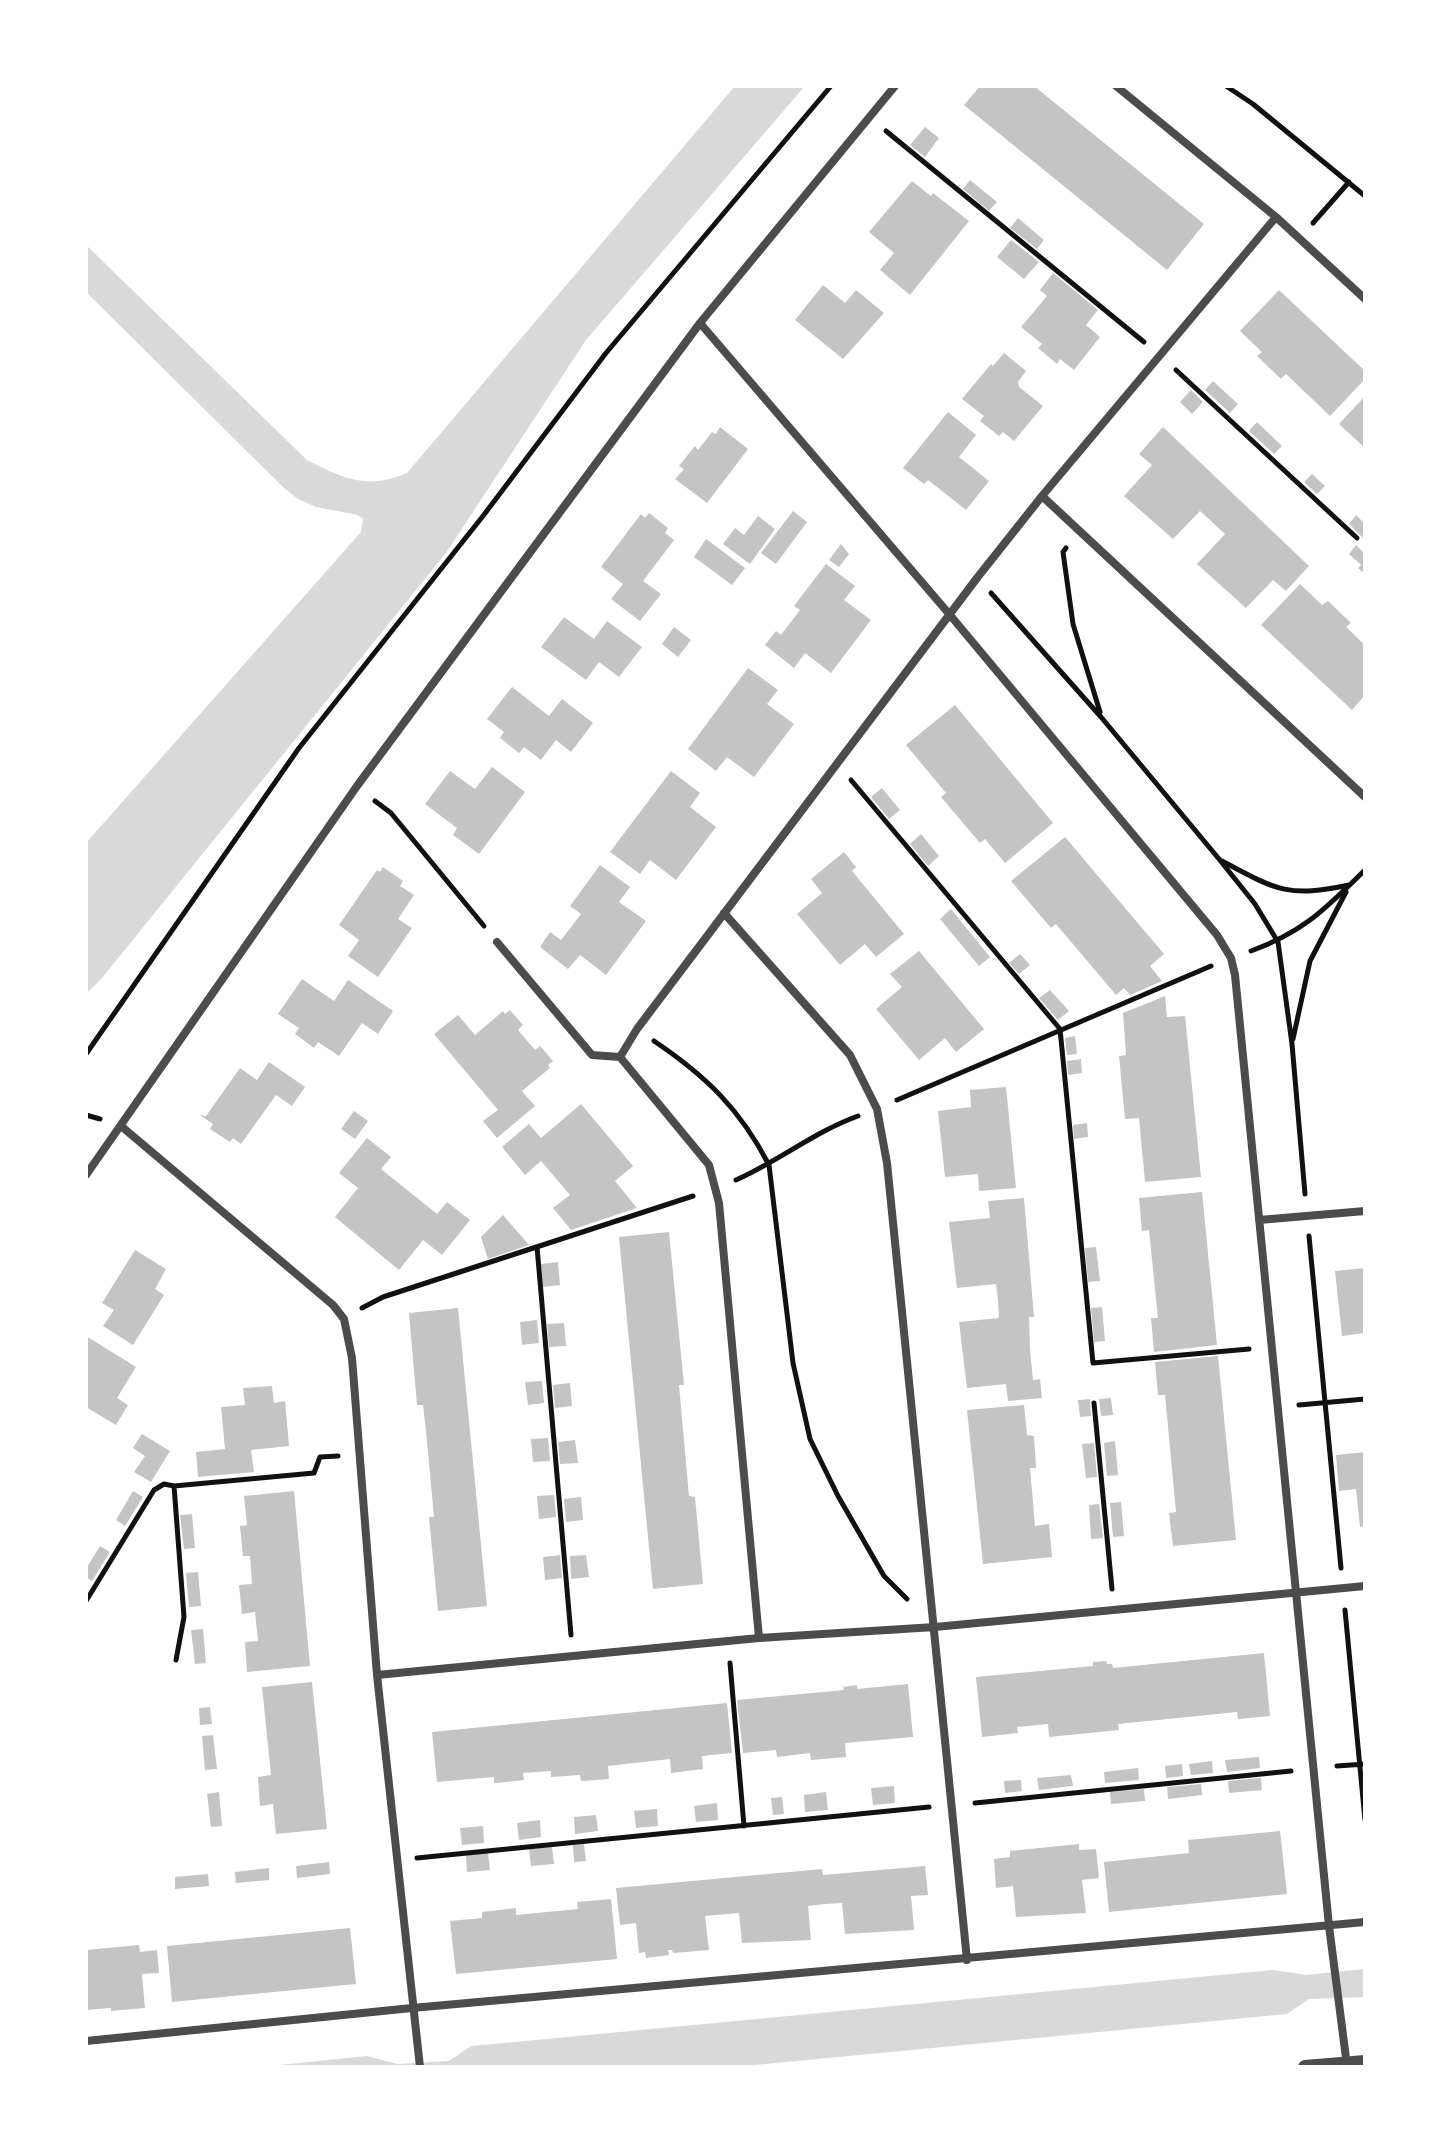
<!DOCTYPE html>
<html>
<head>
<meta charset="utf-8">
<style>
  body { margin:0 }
  #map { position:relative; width:1451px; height:2153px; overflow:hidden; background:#fff; font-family:Cabin,sans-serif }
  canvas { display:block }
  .frame { position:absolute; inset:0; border:88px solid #fff; pointer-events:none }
</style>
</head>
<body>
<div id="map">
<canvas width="1451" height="2153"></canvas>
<div class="frame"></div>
</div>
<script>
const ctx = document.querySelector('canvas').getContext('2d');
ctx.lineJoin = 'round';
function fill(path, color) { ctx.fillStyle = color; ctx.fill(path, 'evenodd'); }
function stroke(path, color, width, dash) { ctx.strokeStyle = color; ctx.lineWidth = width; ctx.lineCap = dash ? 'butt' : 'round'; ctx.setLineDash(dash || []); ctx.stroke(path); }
const water = new Path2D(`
  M735,86H805L586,340L446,553L102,978L86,994V843L361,532L363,519L358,515L316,507L298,499L283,487L86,292V245L307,460C344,479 367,490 407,473Z
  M1365,1969V1997L1309,1999L1287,2014L734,2067H260L367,2056L397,2064L449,2061L471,2046L483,2045L1273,1970L1306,1975Z`);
const building = new Path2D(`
  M980,86H1034L1204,224L1167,270L964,105Z
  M925,127L939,138L925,157L910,145Z
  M970,180L997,202L989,211L963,189Z
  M912,181L931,196L933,193L969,221L910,295L880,270L894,253L869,232Z
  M1018,218L1044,240L1037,249L1010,228Z
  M1011,240L1039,262L1024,279L997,257Z
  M1053,273L1098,310L1086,325L1100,337L1074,370L1060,359L1057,364L1038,348L1042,344L1021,327L1047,296L1040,290Z
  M823,285L845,303L856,290L884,313L843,359L795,320Z
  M1279,290L1365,371V379L1330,416L1286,374L1281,379L1257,356L1262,352L1240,331Z
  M1004,353L1026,371L1018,382L1019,387L1043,406L1014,441L1003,432L999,436L980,421L984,416L962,399L991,364L993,366Z
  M1213,381L1238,404L1230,413L1205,390Z
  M1191,390L1203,402L1192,414L1180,402Z
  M1365,396V448L1339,424Z
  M948,412L976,435L959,457L989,481L966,510L928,480L924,484L903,468Z
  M1257,422L1282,446L1274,454L1249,431Z
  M720,427L748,449L707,503L675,479L684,469L679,466L695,446L698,450L712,432L716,434Z
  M1163,427L1309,566L1286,591L1273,580L1246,608L1197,564L1225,534L1200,511L1173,539L1124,496L1152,465L1139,454Z
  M1312,474L1325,486L1317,494L1304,482Z
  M793,511L807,522L776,564L761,553Z
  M649,513L668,528L665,533L674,540L643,581L661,594L640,621L611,599L623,584L601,567L641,514L645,518Z
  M1356,515L1365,524V540L1349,524Z
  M758,516L775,529L750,564L723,544L735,528L744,535Z
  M706,539L745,568L732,585L694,557Z
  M841,544L849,554L839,567L829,560Z
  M1356,545L1365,554V574L1358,568L1361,565L1349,554Z
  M826,564L855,586L844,600L871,620L831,673L805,653L794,668L765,645L776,631L781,635L800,610L794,606Z
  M1300,584L1322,605L1328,601L1351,623L1346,627L1365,645V695L1352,710L1261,625Z
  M564,617L594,639L607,621L642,647L619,677L599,662L586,680L541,647Z
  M674,627L691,640L678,657L662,644Z
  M748,668L778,690L767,704L794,724L754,777L727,757L716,771L688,749Z
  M512,687L549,716L562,699L593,723L571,752L556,740L541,760L524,747L519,753L500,738L504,732L487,719Z
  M955,705L1053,823L1005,863L985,839L980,843L941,797L946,793L906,745Z
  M492,767L525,792L479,854L453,835L457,828L425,804L450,771L475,789Z
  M671,771L700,793L690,807L716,827L676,880L650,860L640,874L610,852Z
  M882,788L900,810L889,819L871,797Z
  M921,834L939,856L928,866L910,844Z
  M1065,837L1164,954L1150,966L1162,981L1130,995L1124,988L1116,995L1056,924L1051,928L1011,881Z
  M844,852L856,867L852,871L904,934L876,957L865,944L840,965L797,914L822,893L811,879Z
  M600,865L630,887L619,902L646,921L606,975L580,955L568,969L540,947L550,932L561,940L581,914L570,906Z
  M383,867L403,881L400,886L414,895L398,919L412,928L378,977L348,956L359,940L339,925L377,870L380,872Z
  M951,909L990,957L979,966L940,919Z
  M919,951L984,1029L956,1052L945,1038L919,1060L876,1009L902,987L890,974Z
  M1020,954L1030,965L1019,974L1009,963Z
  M302,979L334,1001L348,980L393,1011L378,1034L362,1023L339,1056L318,1042L314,1048L295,1034L299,1028L278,1014Z
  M1050,990L1069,1011L1058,1020L1039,998Z
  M1165,996L1167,1017L1185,1016L1201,1177L1145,1182L1139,1118L1125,1119L1119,1056L1126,1055L1123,1013Z
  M510,1010L523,1025L518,1030L535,1050L540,1046L553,1061L548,1065L550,1068L522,1091L535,1106L497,1138L483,1121L498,1110L434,1034L458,1015L475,1035L503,1011L505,1014Z
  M1075,1036L1077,1054L1067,1055L1065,1038Z
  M1081,1059L1082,1073L1068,1075L1067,1061Z
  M269,1062L305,1087L292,1106L276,1095L241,1144L233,1138L230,1142L210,1129L213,1124L200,1115L206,1116L240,1068L257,1080Z
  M1006,1087L1016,1188L979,1191L978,1174L945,1177L938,1111L971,1107L970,1090Z
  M581,1104L633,1166L615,1181L637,1208L571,1230L553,1208L570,1195L541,1161L525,1175L502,1147L529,1124L541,1138Z
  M354,1111L368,1121L355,1139L341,1129Z
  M1087,1123L1088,1137L1074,1139L1073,1125Z
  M367,1138L391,1157L381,1169L437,1214L447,1202L470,1220L442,1255L423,1240L399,1270L335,1217L358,1188L339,1173Z
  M1202,1192L1217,1345L1154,1352L1151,1318H1158L1149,1230L1142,1231L1139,1198Z
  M1024,1198L1034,1317H1029L1030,1350L1033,1380L1040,1379L1042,1398L1008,1401L1006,1384L967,1388L959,1322L999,1318L998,1301L996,1284L957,1288L949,1222L990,1218L988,1201Z
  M503,1215L529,1245L488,1259L481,1237Z
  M669,1232L684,1385H679L689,1496L695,1497L703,1584L653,1589L619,1237Z
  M1096,1247L1100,1281L1088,1282L1085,1248Z
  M135,1250L166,1269L155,1289L164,1295L133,1345L103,1326L114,1310L102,1303Z
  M558,1262L560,1285L543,1287L541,1264Z
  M1365,1268V1333L1342,1336L1335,1271Z
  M1102,1307L1105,1341L1094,1342L1091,1308Z
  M458,1308L487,1606L438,1611L429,1517H434L426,1431L423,1405H417L409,1313Z
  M537,1320L539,1343L522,1345L520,1322Z
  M564,1323L566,1346L549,1347L547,1324Z
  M86,1336L136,1367L117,1398L128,1405L116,1425L86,1407Z
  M1218,1356L1236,1540L1173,1546L1169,1513L1176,1512L1165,1395H1158L1155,1362Z
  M542,1381L544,1403L528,1405L525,1382Z
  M570,1383L572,1406L555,1408L553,1385Z
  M272,1386L274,1403L285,1401L289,1446L251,1450L254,1472L198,1477L196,1452L225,1449L221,1407L245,1405L243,1388Z
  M1111,1398L1113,1415L1101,1416L1099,1399Z
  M1090,1399L1091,1416L1080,1417L1078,1400Z
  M1024,1405L1027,1435L1034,1436L1036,1468H1030L1035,1526L1049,1524L1052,1557L983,1564L967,1410Z
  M142,1434L170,1451L151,1482L134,1472L145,1456L133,1448Z
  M548,1438L550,1461L533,1462L531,1439Z
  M575,1440L578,1463L560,1464L558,1442Z
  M1115,1441L1118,1475L1107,1476L1104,1443Z
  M1094,1443L1097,1477L1086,1478L1082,1444Z
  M1365,1452V1526L1360,1527L1356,1489L1339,1491L1336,1455Z
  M133,1491L143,1497L125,1526L116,1520Z
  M294,1491L310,1666L247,1672L245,1642L258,1641L255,1612L242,1614L239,1585L252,1584L250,1556H243L240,1526L247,1525L244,1496Z
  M554,1495L556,1517L539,1519L537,1496Z
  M581,1497L583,1520L566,1522L564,1499Z
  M1121,1502L1124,1536L1113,1537L1110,1503Z
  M1099,1504L1103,1538L1091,1539L1089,1505Z
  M192,1514L195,1548L184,1549L180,1515Z
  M100,1546L110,1552L92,1581L86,1577V1569Z
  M560,1555L562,1578L545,1580L543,1557Z
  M586,1555L589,1577L571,1579L570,1556Z
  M198,1572L201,1606L189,1607L186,1573Z
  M203,1629L206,1663L195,1664L191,1630Z
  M1264,1653L1270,1716L1238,1719L1237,1712L1118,1724L1119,1730L1049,1737L1048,1724L1017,1727L1018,1733L982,1737L976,1677L1093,1666V1662L1106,1661L1107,1664H1112L1113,1668Z
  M312,1682L327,1829L276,1834L273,1804L260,1806L258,1777L271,1775L262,1687Z
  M908,1684L913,1737L845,1743L846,1757L811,1760L810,1753L777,1757L776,1750L743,1753L737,1700L844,1690L843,1687L857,1685V1689Z
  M727,1703L732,1753L702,1756L703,1769L671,1773L670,1759L608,1766L609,1779L583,1781H581L580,1775L551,1777V1771L523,1773L524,1780L497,1783H494V1777L437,1782L432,1732Z
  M210,1707L212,1724L200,1725L199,1708Z
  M213,1735L217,1769L205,1770L202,1736Z
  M1259,1757L1260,1768L1227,1772L1225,1760Z
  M1212,1761L1213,1773L1191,1775L1189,1764Z
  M1182,1764L1183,1776L1166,1778L1165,1766Z
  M1138,1768L1139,1780L1105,1783L1104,1772Z
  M1071,1775L1073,1786L1039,1790L1037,1778Z
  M1261,1778L1262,1790L1229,1793L1228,1781Z
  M1021,1780L1022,1791L1005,1793L1004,1781Z
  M1201,1784L1202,1795L1168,1799L1167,1787Z
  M894,1786L895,1803L873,1805L871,1788Z
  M1144,1789L1145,1801L1111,1804L1110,1792Z
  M219,1792L222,1826L211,1827L207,1794Z
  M826,1792L828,1810L805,1812L804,1795Z
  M782,1797L784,1814L773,1815L771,1798Z
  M717,1803L718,1820L696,1822L694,1806Z
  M657,1809L658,1826L636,1828L634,1811Z
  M596,1815L598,1831L575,1834L574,1817Z
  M540,1820L541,1837L519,1840L517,1823Z
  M483,1826L484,1843L462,1845L460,1828Z
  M1280,1831L1287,1894L1109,1912L1104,1862L1189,1853L1188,1840Z
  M584,1844L586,1861L574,1862L573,1845Z
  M1079,1844V1850L1096,1849L1099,1878L1082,1880L1086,1913L1016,1917L1013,1886L996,1888L994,1859L1010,1857V1851Z
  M552,1847L554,1864L531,1866L529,1849Z
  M488,1853L490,1870L467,1872L466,1855Z
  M329,1862L330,1874L297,1878L296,1866Z
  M925,1866L928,1895L911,1896L914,1930L845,1934L842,1903L825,1904L808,1906L811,1940L742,1943L739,1913L705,1916L709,1950L673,1953L672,1950H668L669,1955L646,1958L645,1952L639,1953L636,1923L620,1925L616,1888L822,1869L823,1875Z
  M269,1868V1880L236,1883L235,1872Z
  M208,1874L209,1886L175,1889V1877Z
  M611,1899L617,1959L456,1974L450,1921L482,1918V1912L516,1908V1915L578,1909L577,1902Z
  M350,1928L356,1984L172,2002L167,1946Z
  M139,1945L140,1952L157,1950L159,1973L142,1974L145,2008L111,2011V2008L86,2010V1950Z`);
const path = new Path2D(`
  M1226,86L1253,104L1365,196
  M886,131L1144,342
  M1313,223L1349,182
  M1176,370L1357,538
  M1066,548L1063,552L1073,624L1100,712
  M991,593L1101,717L1219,859L1255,904L1278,942L1292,1044L1305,1194
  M851,780L1060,1029L1093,1363L1249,1349
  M375,801L391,813L484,926
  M1222,861C1276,890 1288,898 1349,885
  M1251,951C1304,932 1326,908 1365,870
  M1293,1039L1310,961L1346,892
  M654,1041C706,1076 740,1109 769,1165L793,1363L810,1439L838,1496L884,1576L907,1599
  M86,1054L299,748L483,516L606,353L831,86
  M897,1100L1211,966
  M86,1115L100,1119
  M736,1180C779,1161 814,1132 858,1116
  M1309,1236L1341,1568
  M537,1247L571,1635
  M362,1308L383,1297L693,1196
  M1094,1403L1112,1589
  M1299,1405L1365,1399
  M174,1486L314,1473L320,1457L338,1456
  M86,1601L154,1490L164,1484L174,1486L184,1617L176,1660
  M1345,1610L1365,1820
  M730,1663L744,1826
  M1337,1766L1365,1764
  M975,1803L1291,1771
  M417,1858L929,1807`);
const minor = new Path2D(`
  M1116,86L1276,217L1365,299
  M700,323L950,615L1217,935L1231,958L1235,975L1329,1926L1347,2066
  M1042,496L1365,797
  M724,913L850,1055L877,1109L887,1163L897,1262L967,1960
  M497,942L592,1055L620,1057L709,1165L719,1203L759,1638
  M620,1057L637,1029L977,578L1042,496L1276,217
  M121,1126L333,1305L344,1319L352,1358L377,1675L420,2067
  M86,1175L357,786L700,323L895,86
  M1259,1220L1365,1211
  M377,1675L759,1638L935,1627L1365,1586
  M86,2041L412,2008L1365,1922`);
const tertiary = new Path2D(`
  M1305,2067L1365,2062`);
fill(water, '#d9d9d9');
fill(building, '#c4c4c4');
stroke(path, '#111', 5);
stroke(minor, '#4c4c4c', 8);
stroke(tertiary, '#4c4c4c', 14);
</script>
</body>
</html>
